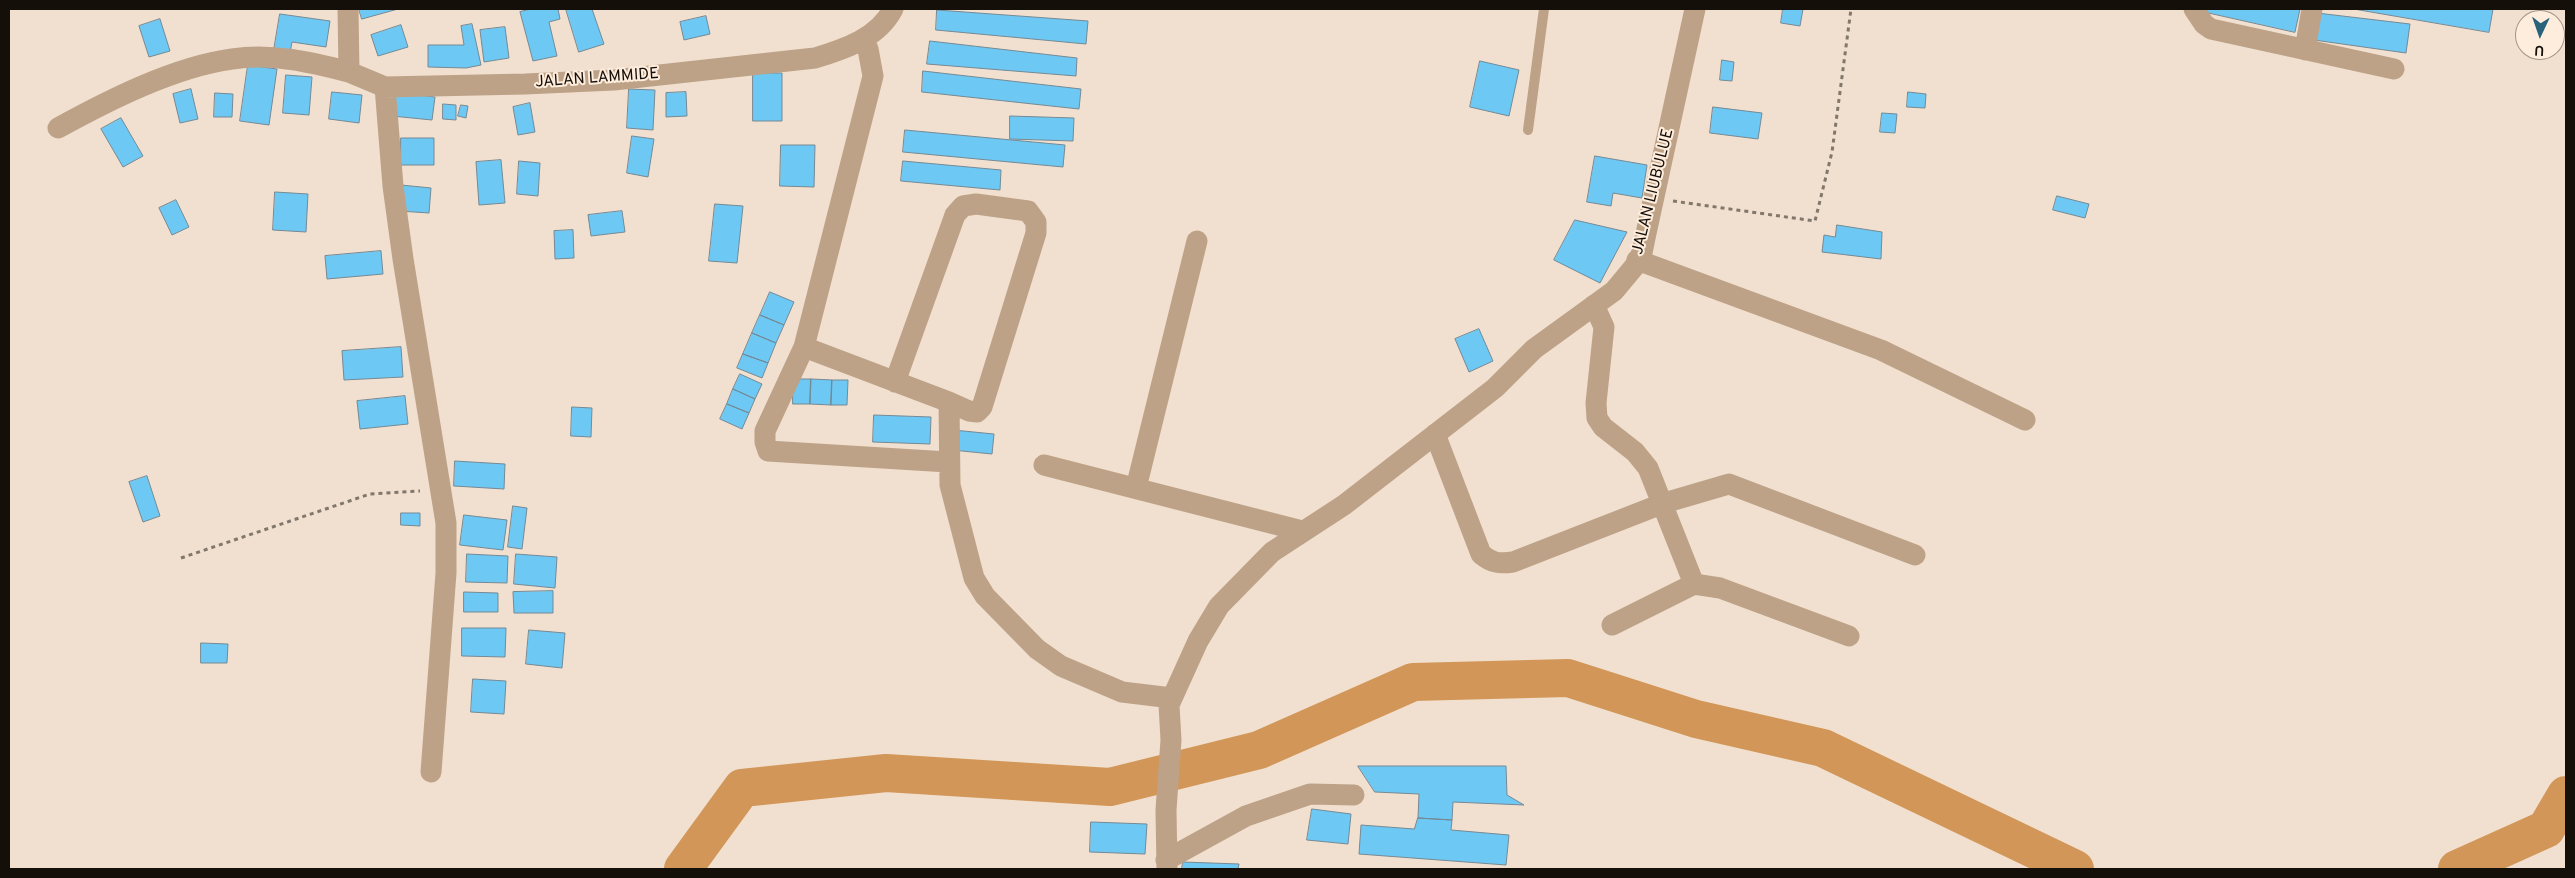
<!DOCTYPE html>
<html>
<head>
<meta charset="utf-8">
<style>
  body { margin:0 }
  #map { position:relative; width:2575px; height:878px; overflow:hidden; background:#f1e0cf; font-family:Overpass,sans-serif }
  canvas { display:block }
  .frame { position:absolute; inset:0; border:10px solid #150f0a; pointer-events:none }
  .north { position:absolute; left:2515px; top:10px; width:50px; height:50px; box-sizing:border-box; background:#feeddc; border:1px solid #a19488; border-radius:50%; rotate:183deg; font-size:14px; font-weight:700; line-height:20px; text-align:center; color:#150f0a }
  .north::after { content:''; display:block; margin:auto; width:18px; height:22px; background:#2a627c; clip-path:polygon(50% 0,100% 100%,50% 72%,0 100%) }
</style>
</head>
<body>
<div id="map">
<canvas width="2575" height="878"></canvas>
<div class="frame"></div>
<div class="north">U</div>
</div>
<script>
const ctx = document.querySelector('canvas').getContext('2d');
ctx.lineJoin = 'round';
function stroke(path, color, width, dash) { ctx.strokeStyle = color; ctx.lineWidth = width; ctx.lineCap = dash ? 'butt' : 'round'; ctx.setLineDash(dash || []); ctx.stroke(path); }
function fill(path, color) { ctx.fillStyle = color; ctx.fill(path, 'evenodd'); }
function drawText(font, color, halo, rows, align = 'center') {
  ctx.font = font + ' Overpass,sans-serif'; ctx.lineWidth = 4; ctx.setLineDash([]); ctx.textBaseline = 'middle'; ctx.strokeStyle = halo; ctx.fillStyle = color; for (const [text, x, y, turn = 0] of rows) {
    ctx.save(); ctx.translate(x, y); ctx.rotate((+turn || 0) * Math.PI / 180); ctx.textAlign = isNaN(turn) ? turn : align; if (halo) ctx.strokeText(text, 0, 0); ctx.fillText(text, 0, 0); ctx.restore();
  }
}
const river = new Path2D(`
  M683,869L742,788L886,773L1110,787L1259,750L1413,682L1568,678L1696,719L1823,748L2075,869
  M2457,869L2546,829L2566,795`);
const building = new Path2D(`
  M359,9H398L362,19Z
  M531,9H558L560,19L549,22L557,56L533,61L520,12Z
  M566,9H592L604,44L579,52Z
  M1783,9H1803L1800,26L1781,23Z
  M2191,9H2300L2295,32Z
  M2354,9H2493L2489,32Z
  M937,10L1088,21L1086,44L936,30Z
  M2317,13L2410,24L2406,53L2314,40Z
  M280,14L330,21L326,47L292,42L290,53L274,50Z
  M706,16L710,34L684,40L680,22Z
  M160,19L170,51L149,57L139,26Z
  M472,24L481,65L466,68L428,67V45H464L461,26Z
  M401,25L408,47L378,56L371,35Z
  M505,27L509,58L484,62L480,30Z
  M930,41L1077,58L1076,76L927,64Z
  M1722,60L1734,62L1732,81L1720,80Z
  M1480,61L1519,70L1509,116L1470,107Z
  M248,65L277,69L269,125L240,121Z
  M923,71L1081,89L1079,109L922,92Z
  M753,73H782V121H753Z
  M286,75L312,77L309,115L283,113Z
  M191,89L198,119L180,123L173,94Z
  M629,89L655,90L653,130L627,128Z
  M332,92L362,95L359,123L329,119Z
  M395,92L435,97L432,120L392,116Z
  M686,92L687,116L666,117V93Z
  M1908,92L1926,94L1925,108L1907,107Z
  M215,93L233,94L232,117H214Z
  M530,103L535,132L518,135L513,107Z
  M443,104L456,105V120L443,119Z
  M461,105L468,106L466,118L458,116Z
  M1713,107L1762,113L1758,139L1710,133Z
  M1882,113L1897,114L1895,133L1880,132Z
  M1010,116L1074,118L1073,141L1010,139Z
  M121,118L143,156L123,167L101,129Z
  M905,130L1065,145L1063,167L903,152Z
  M632,136L654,139L648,177L627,173Z
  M401,138H434V165H401Z
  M781,145H815L814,187L780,186Z
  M1595,156L1647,165L1642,198L1613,193L1611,206L1587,202Z
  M501,160L505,203L479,205L476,162Z
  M519,161L540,163L538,196L517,194Z
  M903,161L1001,170L1000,190L901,181Z
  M401,185L431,188L429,213L399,211Z
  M275,192L308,194L306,232L273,230Z
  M2057,196L2089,204L2085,218L2053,210Z
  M176,200L189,227L172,235L159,208Z
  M715,204L743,206L737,263L709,261Z
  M622,211L625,232L591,236L588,215Z
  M1575,220L1627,232L1600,283L1554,260Z
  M1837,225L1882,232L1881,259L1822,252L1824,235L1835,237Z
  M573,230L574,258L555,259L554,231Z
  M381,251L383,274L327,279L325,256Z
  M770,292L794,302L784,325L760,315Z
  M760,315L784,325L776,343L752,333Z
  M1479,329L1493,361L1469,372L1455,339Z
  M752,333L776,343L768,363L743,354Z
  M401,347L403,377L344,380L342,351Z
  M743,354L768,363L762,378L737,368Z
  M740,374L762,384L755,399L733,389Z
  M793,379H811L810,404H793Z
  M811,379L832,380L831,405L810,404Z
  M832,380H848L847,405H831Z
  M733,389L755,399L749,413L727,404Z
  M405,396L408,424L360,429L357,401Z
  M727,404L749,413L742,429L720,419Z
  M572,407L592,408L591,437L571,436Z
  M874,415L931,417L930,444L873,442Z
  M953,430L994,434L992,454L952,450Z
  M455,461L505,464L504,489L454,486Z
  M147,476L160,516L143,522L129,482Z
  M513,506L527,508L522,549L508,547Z
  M401,513H420V526L401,525Z
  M464,515L507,520L503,550L460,545Z
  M467,554L508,556L507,583L466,582Z
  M516,554L557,557L555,588L514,584Z
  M553,591V613H514L513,592Z
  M464,592L498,593V612H464Z
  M462,628H506L505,657L462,656Z
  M529,630L565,633L562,668L526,664Z
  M201,643L228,644L227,663H201Z
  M473,679L506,681L504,714L471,712Z
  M1358,766H1506L1507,795L1524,805L1453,802L1452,820L1418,818L1419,794L1375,792Z
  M1312,809L1351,814L1348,844L1307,840Z
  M1418,818L1452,820L1451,830L1509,835L1506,865L1359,854L1361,825L1414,829Z
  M1091,822L1147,824L1145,854L1090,852Z
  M1183,862L1239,864L1238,869H1182Z`);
const path = new Path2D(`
  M1673,201L1815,221L1832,152L1851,9
  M181,558L370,494L420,491`);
const lane = new Path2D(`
  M1528,130L1544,9`);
const street = new Path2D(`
  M348,9L349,72L385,87L525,84L614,80L815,58C845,49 878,38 893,9
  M2194,9L2204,24L2211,29L2394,69
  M860,41L868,49L873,76L804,347L949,402L950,485L974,578L985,596L1037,649L1061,666L1122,692L1172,698
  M2305,50L2312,9
  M385,87L393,186L403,259L446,523V573L431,772
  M58,128C109,100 174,67 232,59C272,53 311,62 349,72
  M1637,260L1881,350L2025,420
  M1594,305L1604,327L1596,403L1597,418L1603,427L1635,452L1648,468L1694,584
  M804,347L765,431V442L768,451L948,462
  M895,382L955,215L963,206L976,204L1028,211L1036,222V233L982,407L977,412L969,411L949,402
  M1435,434L1481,554C1492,563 1499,564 1513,562L1664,503L1729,484L1915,555
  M1044,465L1302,531
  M1136,488L1197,241
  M1612,625L1694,584L1720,588L1849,636
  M1166,860L1246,816L1310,794L1354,795
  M1167,869L1166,810L1171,740L1169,705L1198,641L1219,606L1272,552L1344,505L1495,388L1534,349L1614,291L1634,267L1642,253L1645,238L1695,9`);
const streetNames = [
  ["JALAN LAMMIDE",597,79,-4],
  ["JALAN LIUBULUE",1654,192,-76]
];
stroke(river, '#d19658', 38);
fill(building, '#6ec8f4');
stroke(building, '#748994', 1);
stroke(path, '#82776c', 3, [4, 4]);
stroke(lane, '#bda288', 10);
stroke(street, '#bda288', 21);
drawText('16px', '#150f0a', '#feeddc', streetNames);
</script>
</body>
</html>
